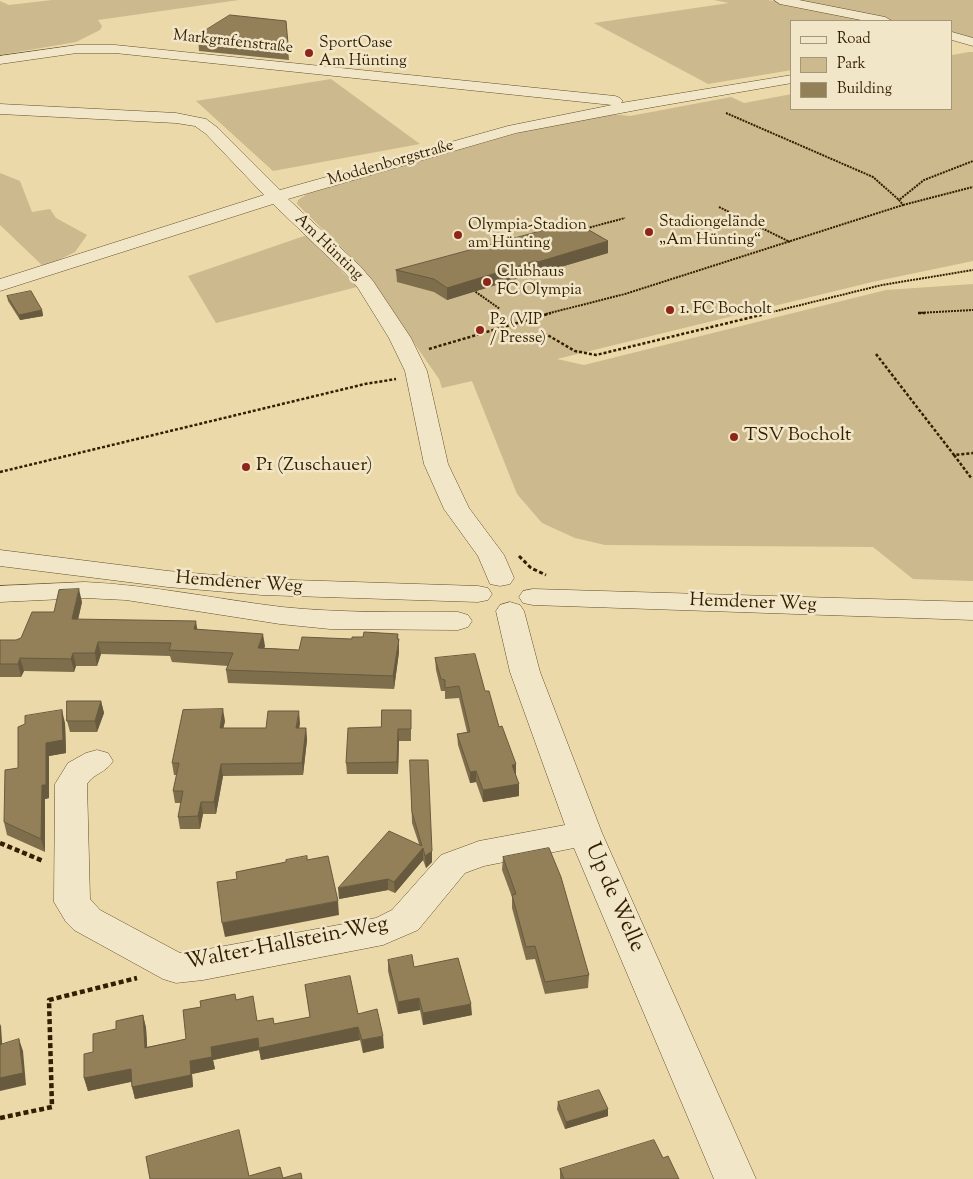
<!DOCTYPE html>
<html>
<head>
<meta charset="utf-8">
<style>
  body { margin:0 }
  #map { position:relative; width:973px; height:1179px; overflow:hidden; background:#ebd9aa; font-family:"Sorts Mill Goudy",serif }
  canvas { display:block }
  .legend { position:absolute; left:790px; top:20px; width:162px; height:90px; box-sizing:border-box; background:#f2e6c8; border:1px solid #a69678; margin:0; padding:6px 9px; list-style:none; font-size:15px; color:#331f00 }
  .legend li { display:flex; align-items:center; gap:10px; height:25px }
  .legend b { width:25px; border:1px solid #a69678 }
</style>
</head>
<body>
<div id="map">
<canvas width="973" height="1179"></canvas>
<ul class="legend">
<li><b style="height:6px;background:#f2e6c8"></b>Road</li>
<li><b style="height:14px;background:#ccb98d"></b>Park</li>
<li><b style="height:14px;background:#938058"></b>Building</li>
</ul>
</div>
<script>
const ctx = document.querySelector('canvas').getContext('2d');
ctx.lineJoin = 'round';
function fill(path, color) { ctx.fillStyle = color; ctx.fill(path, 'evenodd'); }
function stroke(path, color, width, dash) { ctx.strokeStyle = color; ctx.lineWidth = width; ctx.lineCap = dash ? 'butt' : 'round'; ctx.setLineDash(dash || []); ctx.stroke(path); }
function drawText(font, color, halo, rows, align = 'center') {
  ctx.font = font + ' "Sorts Mill Goudy",serif'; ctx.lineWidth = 5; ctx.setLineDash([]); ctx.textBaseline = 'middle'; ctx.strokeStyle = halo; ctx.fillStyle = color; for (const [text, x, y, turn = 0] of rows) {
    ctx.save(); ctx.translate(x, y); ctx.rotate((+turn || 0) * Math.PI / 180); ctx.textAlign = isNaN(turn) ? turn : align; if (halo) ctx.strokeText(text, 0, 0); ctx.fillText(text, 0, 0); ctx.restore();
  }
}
const green = new Path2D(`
  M52,0H239L98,20L102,26L100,30L76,42L0,55V1L9,5Z
  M714,0H768L876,21H792V70L708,84L594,23L729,3Z
  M793,0H973V39L952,33V21H894Z
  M969,52H973V261L872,282L557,359L584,365L886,290L973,284V581L913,579L873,547L605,545L575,538L542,523L517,494L472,381L442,388L439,379L362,268L297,204L298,200L307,194L525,131L610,114L630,116L731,97L744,103L792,94V109H952V55Z
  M331,79L420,144L273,171L196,101Z
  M0,173L20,181L32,212L50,209L56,218L87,235L75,252L44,267L0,225Z
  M307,235L357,287L216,323L188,276Z`);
const pathFar3 = new Path2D(`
  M726,113L873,177L899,200
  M903,205L973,187
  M719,207L790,242
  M584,229L625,218
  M473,290L500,309
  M918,313L973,310
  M546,314L625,294L903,205L899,200L924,180L973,161
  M764,314L882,285L973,270`);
const pathFar2 = new Path2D(`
  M918,313H925
  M544,333L575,351L596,355L769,313
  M429,349L551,313
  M876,354L954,455L973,453
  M954,455L972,479
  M0,472L365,384L396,379`);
const pathFar1 = new Path2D(`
  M519,556L531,568L546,575`);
const path = new Path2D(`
  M0,843L43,861
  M0,1118L52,1107L49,1000L137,978`);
const minor = new Path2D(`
  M774,0H799L885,17L892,21H866L780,4Z
  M952,32L973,38V46L952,40Z
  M77,45H115L615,96L620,98L623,101L621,103L792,75V83L642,109L516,133L288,199L360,266L373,281L411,338L427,371L448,464L469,508L504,555L514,578L510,584L500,586L490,584L478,556L444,509L424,464L405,371L389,338L358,288L346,274L273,204L0,291V279L264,195L206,134L195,126L176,123L0,114V104L176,113L206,119L218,128L280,190L508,126L612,105L115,53H77L0,64V56Z
  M0,550L168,571L262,579L478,586L488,588L492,594L488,600L478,602L262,595L168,587L0,566Z
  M85,582C151,585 216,599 282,607C341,613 399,612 458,612L468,615L472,621L468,627L458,630L330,629L280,624L126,600L85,598L0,602V586Z
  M533,589L973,602V620L533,605L523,603L519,597L523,591Z
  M510,602L520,605L524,611L540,672L602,833L756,1179H714L574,848L484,866L465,873L418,930L383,945L203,980L176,983L163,979L74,930L66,922L54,902L55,784L68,763L86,753L97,750L108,753L113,761C106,773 94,773 87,784L90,899L100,910L180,953L203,950L376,918L392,910L441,855L479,841L565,825L510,672L496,611L500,605Z`);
const wall = new Path2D(`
  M286,21L289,60L199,51L198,35Z
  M608,241V253L537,274L535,273L447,300L434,292L397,282L396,270Z
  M7,296L42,310L43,316L20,320L8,301Z
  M82,602L78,620L197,630L265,646L264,648L299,650L352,639H399V652L394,689L228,683L226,670L228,666L172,662L170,656L101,654L97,666H76L74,672L24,671L21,677H0V640H16L21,638L54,612Z
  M435,658L485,691L499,727L516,775L519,796L483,802L476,782L470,783L458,745L457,734L467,732L459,698L445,699V691H441L436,670Z
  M101,701L104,713L97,732H70L67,721Z
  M411,710V741H399L398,774H347L346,763L381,727Z
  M225,721L223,728H266L300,723L299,728H306L307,740L303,775L223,776L216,814H203L200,829H180L178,817L181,803H175L173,791L177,775H174L172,763Z
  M65,723L66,753L49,756V798L45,799V852L7,835L4,822L18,768Z
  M410,760L432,862L426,868L423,860L395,893L388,890L339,899L419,844L412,823Z
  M503,857L589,975L588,988L545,994L535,959L526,960L512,908V897L502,870Z
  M388,960L414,967L472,1015L423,1025L420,1010L398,1014L388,971Z
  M305,985L358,1014L384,1048L363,1053L360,1040L261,1060L259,1050L213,1060L215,1069L192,1074L193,1087L135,1099L131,1082L88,1091L84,1078L93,1052L116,1029L143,1015L146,1028L147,1047L186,1039L236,1000L257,1021L274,1024L310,1017Z
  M558,1102L608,1116L565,1129L557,1109Z
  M663,1158L679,1179H560V1169Z`);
const shadedWall = new Path2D(`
  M608,241V253L537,274L538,262Z
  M535,261V273L447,300V288Z
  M42,310L43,316L20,320L19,315Z
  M79,589L82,602L75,632L72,619Z
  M196,621L198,634L194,629Z
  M263,634L265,646L259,661L258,648Z
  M398,634L399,652L394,689L393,676Z
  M98,642L101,654L97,666L95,653Z
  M73,653L76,666L74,672L71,659Z
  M20,658L24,671L21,677L18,664Z
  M101,701L104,713L97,732L95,721Z
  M223,709L225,721L221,740L220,728Z
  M62,710L65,723L66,753L49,756V798L45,799V852L41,839L42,785L46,743Z
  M299,711L300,723L297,740L296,728Z
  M306,728L307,740L303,775L302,763Z
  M398,729L399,741L398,774L397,762Z
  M221,764L223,776L216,814L214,802Z
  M516,764V776L512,765Z
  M476,771V782L470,783V772Z
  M519,784V796L483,802V790Z
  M201,802L203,814L200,829L198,816Z
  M423,848V860L395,893L394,882Z
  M432,851V862L426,868L425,856Z
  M388,879V890L339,899L338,888Z
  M338,901L339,915L225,937L222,923Z
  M419,998L420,1010L398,1014V1002Z
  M471,1004L472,1015L423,1025V1013Z
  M143,1015L146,1028L148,1060L145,1048Z
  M0,1024L1,1026L3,1057L0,1047Z
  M358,1027L360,1040L261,1060L259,1048Z
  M383,1036L384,1048L363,1053L362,1040Z
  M258,1038L259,1050L213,1060L215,1069L192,1074L193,1087L135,1099L132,1087L211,1047Z
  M19,1039L23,1051L26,1085L0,1091V1078Z
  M131,1069L134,1081L88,1091L84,1078Z
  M608,1109V1116L565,1129L566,1122Z`);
const building = new Path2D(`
  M230,15L286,21L288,44L198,35Z
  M575,222L608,241L538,262L535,261L447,288L434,279L396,270Z
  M31,291L42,310L19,315L7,296Z
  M79,589L72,619L196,621L194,629L263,634L258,648L299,650L302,637L352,639V637H363L364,632L398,634L397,639H399L393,676L226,670L233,653L169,650L171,643L98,642L95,653H73L71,659L20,658L18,664H0V640H16L21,638L32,612H54L59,590Z
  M475,654L485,691H489L499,727L502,726L516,764L512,765L519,784L483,790L476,771L470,772L457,734L470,732L459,686L445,688V680L441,679L435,658Z
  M67,701H101L95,721H67Z
  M223,709L220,728H266L268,711H299L296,728H306L302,763L221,764L214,802H201L198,816L178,817L183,791H173L179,763H172L183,710Z
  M62,710L63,740L46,743V785H42L41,839L4,822L5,770L18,768V727L25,724V716Z
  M382,710H411V729H398L397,762L346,763L348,728L381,727Z
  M410,760H428L432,851L425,856L423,848L394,882L388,879L338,888L389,831L422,846L412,812Z
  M549,848L561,877L589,975L545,982L535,946L526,947L512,895L516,894L503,857Z
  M307,856V860L328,856L338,901L222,923L217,882L237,879L236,872L286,862V860Z
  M412,955L414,967L458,958L471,1004L423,1013L419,998L398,1002L388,960Z
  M350,976L358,1014L377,1009L383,1036L362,1040L358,1027L259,1048L258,1038L211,1047L212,1057L190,1061L191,1075L132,1087L131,1069L84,1078V1054L93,1052V1034L116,1029V1021L143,1015L145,1048L186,1039L183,1010L201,1007L200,1001L235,994L236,1000L253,996L257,1021L273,1018L274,1024L310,1017L305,985Z
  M19,1039L23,1073L0,1078V1045Z
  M599,1090L608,1109L566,1122L558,1102Z
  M239,1130L249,1176L280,1167L283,1178L301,1173L302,1179H150L146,1157Z
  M654,1140L663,1158L668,1156L679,1179H564L560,1169Z`);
const markers = [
  [309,53,5,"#8f2418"],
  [649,232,5,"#8f2418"],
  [458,235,5,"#8f2418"],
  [487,282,5,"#8f2418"],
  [670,310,5,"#8f2418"],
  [480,330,5,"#8f2418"],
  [734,437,5,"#8f2418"],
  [246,467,5,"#8f2418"]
];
const farStreetnames = [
  ["Markgrafenstraße",233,43,6],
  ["Moddenborgstraße",391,164,-16],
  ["Am Hünting",328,248,44]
];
const farPoinames = [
  ["SportOase",319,44],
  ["Am Hünting",319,62],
  ["Stadiongelände",659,223],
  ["„Am Hünting“",659,241],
  ["Olympia-Stadion",468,226],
  ["am Hünting",468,244],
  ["Clubhaus",497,273],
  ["FC Olympia",497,291],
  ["1. FC Bocholt",680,310],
  ["P2 (VIP",490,321],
  ["/ Presse)",490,339]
];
const poiNames = [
  ["TSV Bocholt",744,437],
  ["P1 (Zuschauer)",256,467]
];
const streetNames = [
  ["Hemdener Weg",239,584,4],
  ["Hemdener Weg",753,604,2]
];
const nearStreetnames = [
  ["Up de Welle",613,898,66],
  ["Walter-Hallstein-Weg",287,945,-11]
];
fill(green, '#ccb98d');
stroke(minor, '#614e2a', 1);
stroke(pathFar3, '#331f00', 2, [2, 1]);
stroke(pathFar2, '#331f00', 2.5, [3, 2]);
stroke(pathFar1, '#331f00', 3, [4, 2.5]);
stroke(path, '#331f00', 4.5, [5, 3]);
fill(minor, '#f2e6c8');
fill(wall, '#7e6e4c');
fill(shadedWall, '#675a3e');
fill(building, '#938058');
stroke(building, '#675a3e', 1);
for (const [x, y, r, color] of markers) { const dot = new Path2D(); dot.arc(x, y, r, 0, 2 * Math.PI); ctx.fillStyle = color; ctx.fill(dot); stroke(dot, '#f2e6c8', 2); }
drawText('16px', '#331f00', '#f2e6c8', farStreetnames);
drawText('16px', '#331f00', '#f2e6c8', farPoinames, 'left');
drawText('19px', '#331f00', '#f2e6c8', poiNames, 'left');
drawText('19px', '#331f00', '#f2e6c8', streetNames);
drawText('22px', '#331f00', '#f2e6c8', nearStreetnames);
</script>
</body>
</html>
